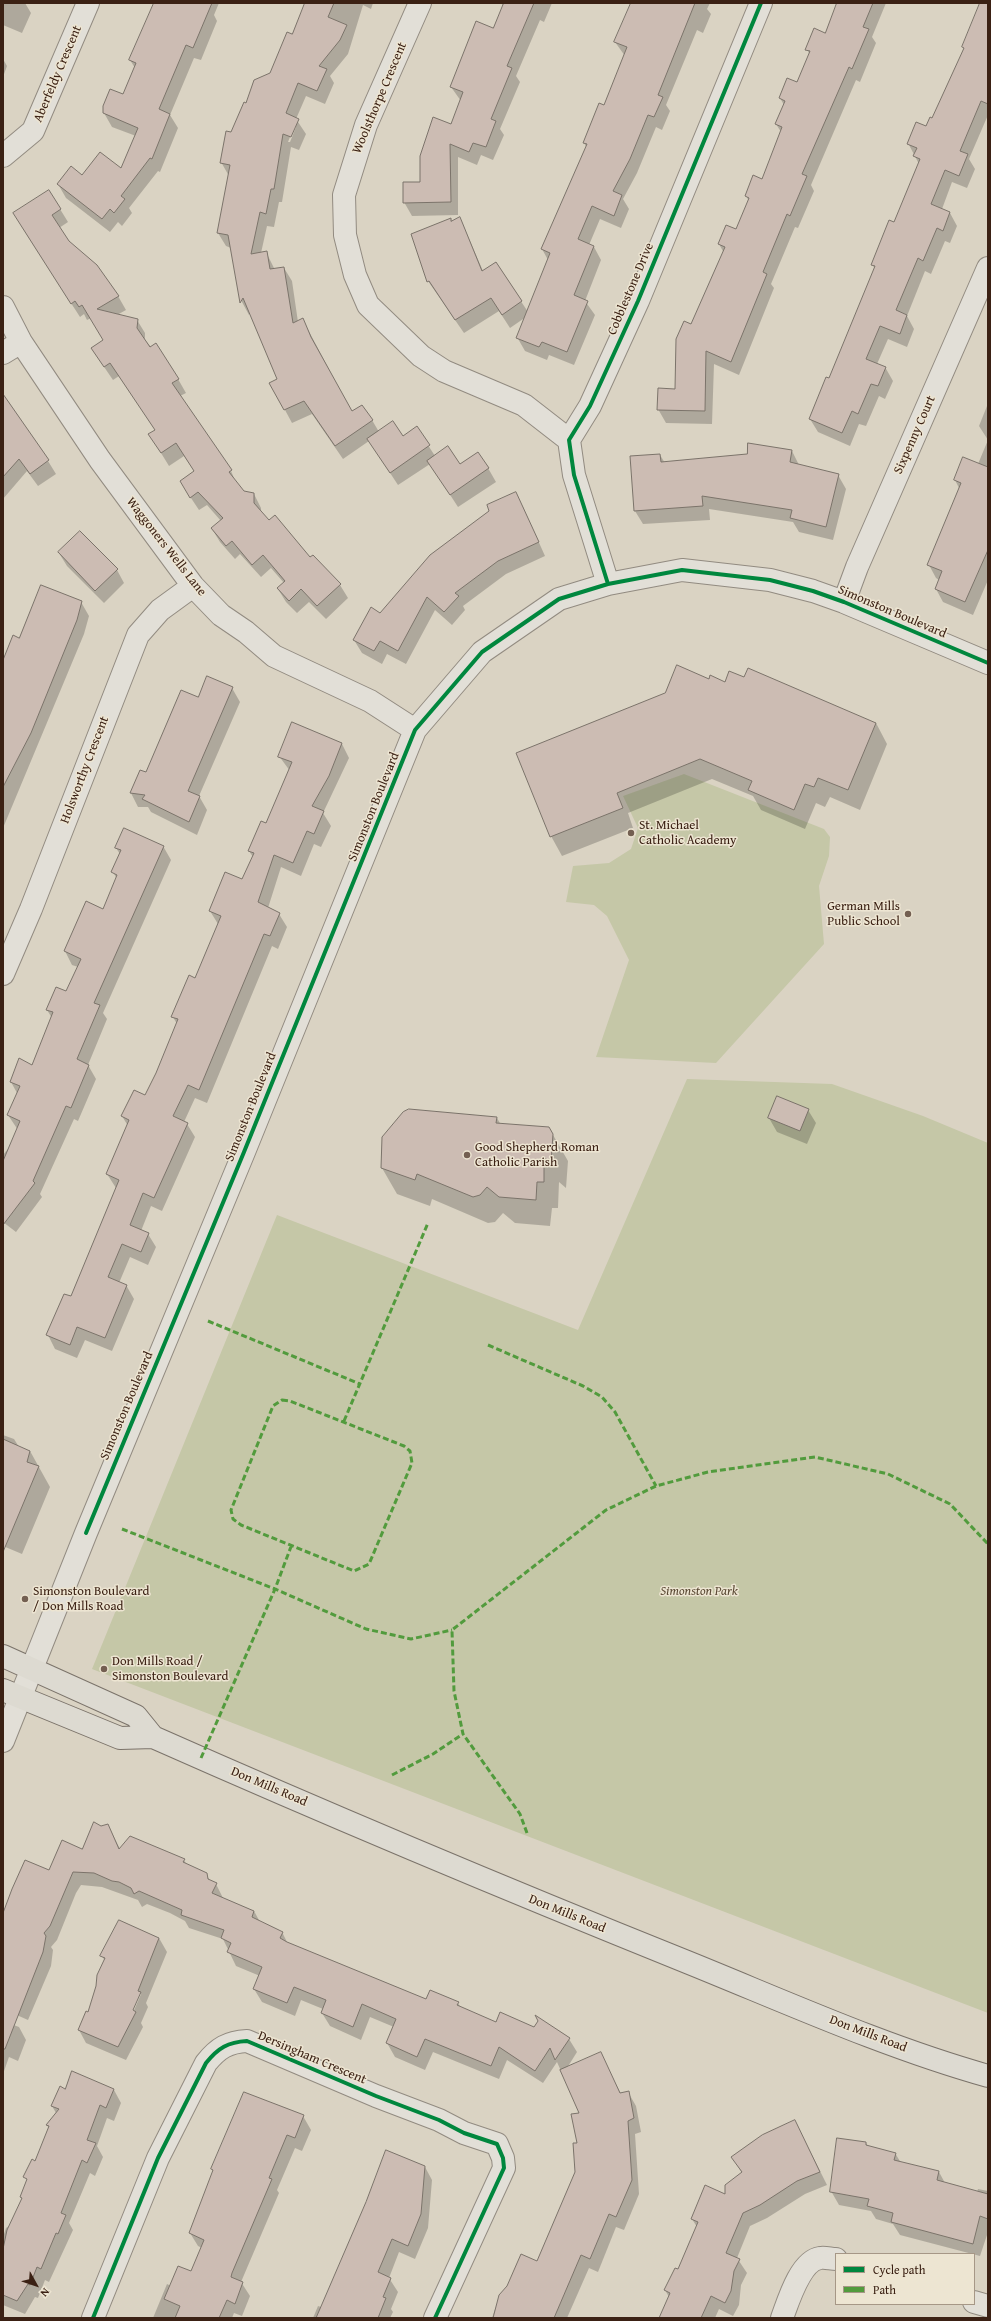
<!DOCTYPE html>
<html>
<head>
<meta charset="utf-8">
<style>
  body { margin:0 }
  #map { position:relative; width:991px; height:2321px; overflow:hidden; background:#dad3c3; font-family:"Gentium Book Plus",serif }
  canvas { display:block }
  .frame { position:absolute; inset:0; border:4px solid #3b2114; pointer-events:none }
  .legend { position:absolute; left:835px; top:2253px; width:140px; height:52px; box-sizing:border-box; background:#ede5d2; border:1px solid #a69786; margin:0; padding:5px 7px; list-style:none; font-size:12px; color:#3b2114 }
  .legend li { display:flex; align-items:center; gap:8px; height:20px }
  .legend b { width:20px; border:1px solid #a69786 }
  .north { position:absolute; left:16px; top:2265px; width:40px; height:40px; -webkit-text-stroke:3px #ede5d2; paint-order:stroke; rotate:130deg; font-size:11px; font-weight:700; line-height:16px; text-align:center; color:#3b2114 }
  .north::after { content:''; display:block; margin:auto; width:14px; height:18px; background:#3b2114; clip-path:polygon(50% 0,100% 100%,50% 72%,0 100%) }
</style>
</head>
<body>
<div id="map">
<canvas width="991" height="2321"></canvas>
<div class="frame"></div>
<ul class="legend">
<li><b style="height:5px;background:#00873e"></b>Cycle path</li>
<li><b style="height:5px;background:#529b3d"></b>Path</li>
</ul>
<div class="north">N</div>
</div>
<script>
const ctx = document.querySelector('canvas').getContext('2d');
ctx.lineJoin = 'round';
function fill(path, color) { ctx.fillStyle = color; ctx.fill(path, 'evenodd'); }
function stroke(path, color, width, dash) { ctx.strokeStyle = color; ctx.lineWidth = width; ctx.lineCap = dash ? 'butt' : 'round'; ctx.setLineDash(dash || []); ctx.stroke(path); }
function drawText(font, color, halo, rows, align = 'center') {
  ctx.font = font + ' "Gentium Book Plus",serif'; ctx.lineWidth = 3; ctx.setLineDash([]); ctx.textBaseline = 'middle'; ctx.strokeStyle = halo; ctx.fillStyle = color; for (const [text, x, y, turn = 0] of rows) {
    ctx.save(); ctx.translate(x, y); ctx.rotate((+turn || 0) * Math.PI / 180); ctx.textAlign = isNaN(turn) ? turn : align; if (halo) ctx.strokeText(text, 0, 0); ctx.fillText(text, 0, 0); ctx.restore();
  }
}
const green = new Path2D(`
  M684,774L824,829L830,837L829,856L819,886L824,944L716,1063L596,1057L629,960L607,916L594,905L566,902L573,866L609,863L631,849L638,828L623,796Z
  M687,1079L832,1084L923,1116L988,1143V2013L92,1669L277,1215L578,1330Z`);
const shadow = new Path2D(`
  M3,3H25L31,13L22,33L3,25Z
  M155,3H219L214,15L217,21L201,60L194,58L170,115L178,128L160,172L158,171L129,208L132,213L122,226L118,222L110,232L66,198L58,184L83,177L122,170L136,136L112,127L104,113L123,96L135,68L130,60Z
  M306,3H373L371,9L363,5L348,54L330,76L334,83L325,104L306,96L296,119L306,134L299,150L291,147L282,202H279L274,227L267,226L261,253L266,252L275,270L284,268L292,281L298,322L303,320L352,413L372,420L379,432L403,438L417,428L435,456L460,465L488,468L496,482L458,507L430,464L398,485L369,441L343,459L312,414L292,423L271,384L278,379L250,313L249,315L242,302L231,248L226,246L218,233L229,176L221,162L232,133L247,104L271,73L293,36ZM294,127H296L290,142H288Z
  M499,3H552L544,22L540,20L516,76L520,82L500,129L504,135L493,160L481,155L477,165L458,157V215L412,216L404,202L421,183L451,125L461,101L451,87L493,29L504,5Z
  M641,3H710L707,9L711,14L703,33L697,30L666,105L670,111L662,130L656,127L637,173L623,199L629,209L621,228L600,219L589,245L594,247L601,260L585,301L595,315L574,365L549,355L547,360L525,351L517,337L526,317L510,328L499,311L464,333L428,281L451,219L452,221L460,218L483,271L496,263L528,312L548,260L542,249L587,148L584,143L604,106L625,56L615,42Z
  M835,3H886L872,37L876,43L860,82L856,80L811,185L814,191L798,228L795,227L771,284L774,288L739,375L714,364L712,424L666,423L658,409L676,390L691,326L724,253L719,244L736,230L749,201L746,196L762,180L781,132L776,124L784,105L780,98L797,84L810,55L807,49L825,34L837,5Z
  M981,3H988V115L969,159L975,169L967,188L952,182L942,209L950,213L957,226L950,243L945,241L931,274L925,271L907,316L914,329L907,347L888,339L877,364L885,367L893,381L885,399L879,396L866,426L859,424L850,446L818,432L810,419L829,380L875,269L872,264L895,223L919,164L908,143L933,120L964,49L963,47Z
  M3,59L7,66L3,77Z
  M60,209L68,222L59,228L68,242L118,296L126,310L117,315L137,320L145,333V340L178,379L186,393L180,396L231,471L237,485L243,492L254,494L261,508V513L269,521L340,585L348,598L326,619L309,602L297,613L286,602L278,589L284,583L271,568L261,577L240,554L235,559L220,542L212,529L221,521L207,505L199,510L189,495L195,472L184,456L169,466L150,435L156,431L119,376L113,380L100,361L92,348L104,340L91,318L87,320L84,314L80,317L22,227Z
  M987,406L988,407V580L973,615L943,602L936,589L939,580L936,578L929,565L959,488L955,480L978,464L988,440L979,426Z
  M3,410L48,461L56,474L38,486L27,471L3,499Z
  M792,451L799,465L838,475L846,489L833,540L799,532L793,522L709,509L710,520L643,524L635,511L660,455L665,463Z
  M523,507L545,556L506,574L463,606L465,610L452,625L435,610L406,664L387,654L382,664L362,653L354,640Z
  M59,553L117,570L124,583L104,603L67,566Z
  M81,602L89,616L84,634L3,828V663Z
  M709,680L876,723L887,744L860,810L830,797L825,807L816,803L805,829L761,810L753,796L712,779L628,813L633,828L562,856L551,836Z
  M232,688L240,702L199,796L207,810L197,835L151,812L148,807H138L131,793L140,771L146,774L198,698Z
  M293,724L342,744L349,758L323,813L331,826L321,847L314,844L301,876L281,867L268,908L279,914L287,927L278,949L272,946L207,1103L195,1098L184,1122L187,1124L195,1137L162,1211L151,1206L141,1231L148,1234L156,1247L148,1265L130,1257L119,1283L126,1285L134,1299L112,1351L85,1340L77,1358L55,1349L48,1335L71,1298L116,1188L107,1174L128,1126L122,1116L145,1097L157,1073L177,1024L173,1017L196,979L218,924L210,911L242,881L253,857L249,851L267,824L290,771L279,756Z
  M163,846L171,860L103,1013L107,1019L88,1065L96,1079L78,1121L74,1119L40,1194L42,1197L16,1232L3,1222V1155L11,1145L18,1130L8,1115L17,1093L11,1082L32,1066L52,1018L47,1010L67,992L78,967L72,965L65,951L86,903L103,910L117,879L113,872L120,854L116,848Z
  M808,1110L816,1123L807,1144L777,1132L769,1118Z
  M497,1118L501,1125L549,1128L568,1161L566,1188L559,1182L558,1208H552L550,1226L515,1223L503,1213L495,1222L488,1223L432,1199L430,1206L397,1194L382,1168Z
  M3,1435L14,1439L19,1447L30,1451L50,1487L22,1554L3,1546Z
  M108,1825L120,1849L184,1860L187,1865L206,1874L210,1881L216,1884L223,1898L254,1911L260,1922L282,1932L288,1944L426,2001L458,2003L461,2008L497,2023L535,2028L569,2039L577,2052L567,2068L600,2053L621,2094L628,2092L636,2106L641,2132L635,2134L639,2194L624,2230L616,2227L598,2272L589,2268L567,2318H492L500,2295L537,2262L576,2172L580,2114L557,2062L543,2083L507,2060L499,2079L433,2052L425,2070L395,2057L387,2043L394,2027L370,2017L361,2040L330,2026L322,2013L323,2009L301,2000L295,2016L262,2002L254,1989L260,1976L236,1966L223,1939L189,1928L185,1921L170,1913L147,1904L142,1907L138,1900L102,1887L81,1885L76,1893L57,1940L51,1947L53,1950L51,1966L28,2020L3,2009V1915L50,1872L83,1851L101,1827Z
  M159,1938L167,1952L146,2003L148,2007L141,2023L143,2027L126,2060L86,2043L79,2030L88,2013L105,1961L102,1956ZM140,1993L141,1994L132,2015L131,2014Z
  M3,2021L19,2027L26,2040L18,2061L9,2057L3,2074Z
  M114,2090L121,2103L114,2121L107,2118L97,2146L103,2157L95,2176L90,2173L69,2223L73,2230L49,2282L45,2280L38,2298L35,2297L25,2314L3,2305V2256L6,2254L3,2248V2237L6,2228L12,2224L22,2200L21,2197L28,2181L26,2178L36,2162L49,2129L47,2125L56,2113L52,2106L66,2091Z
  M245,2093L303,2116L311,2130L302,2151L295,2148L277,2190L279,2193L241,2282L250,2296L242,2316L234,2313L232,2318H153L167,2284L171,2286L191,2272L202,2248L198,2246L190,2233L213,2172L212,2169Z
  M795,2121L827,2185L805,2194L767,2218L750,2226L737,2258L747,2273L741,2285L739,2305L733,2316L719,2309L715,2318H660L669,2297L665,2290L678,2271L697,2227L692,2219L725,2195L742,2173L732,2157Z
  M866,2143L868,2146L895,2153L901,2163L939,2172L945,2183L977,2192L978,2189L988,2191V2232L980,2256L900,2235L893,2224L876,2219L871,2211L839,2205L831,2191Z
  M425,2167L432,2180L428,2228L415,2259L399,2252L389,2278L398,2292L391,2309L393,2312L390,2318H313L318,2306L321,2307Z`);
const building = new Path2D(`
  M154,3H212L193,48L186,45L159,109L170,114L152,159L150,158L121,196L125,199L114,213L110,209L102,219L57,184L71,166L82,175L100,152L121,168L138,128L103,113V106L110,89L123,94L136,63L129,60Z
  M305,3H334L328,17L347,25L340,40L319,66L327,69L317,91L298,83L286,113L299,119L291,137L283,134L274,189H271L266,214L260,212L251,254L267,251L270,269L284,267L293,323L303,318L311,337L352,411L362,405L373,420L335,446L304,401L284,410L269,383L277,379L243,298L240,303L228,235L217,233L230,165L220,163L226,131L231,132L244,102L246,103L254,80L270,73L287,32L292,34Z
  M504,3H534L507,66L512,68L491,119L496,121L486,147L473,143L469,152L450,144L451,202L403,203V182H420V156L433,117L451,124L463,92L450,87L476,21L493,28Z
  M631,3H695L658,95L663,97L654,117L648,115L630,159L613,191L622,195L614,216L592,206L578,239L594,246L574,295L588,301L567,352L542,342L539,347L516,338L550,253L541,249L587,144L583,143L599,103L604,105L627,47L614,42Z
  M837,3H873L863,27L869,29L852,69L849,67L802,174L807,176L790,216L787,214L763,272L767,274L731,362L706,351L705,411L657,410L658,388L675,389L676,339L684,321L691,324L725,247L718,244L726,225L736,229L749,198L745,196L753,175L762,179L782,127L775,124L785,101L779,98L787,78L797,82L810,51L805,50L814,28L825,33Z
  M980,3H988V104L981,101L960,151L968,154L959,176L945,170L931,204L950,212L943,231L937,228L923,261L918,258L896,310L907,315L900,334L880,326L866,359L886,367L878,386L871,384L858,414L852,411L842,433L809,419L826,377L829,378L875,266L871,265L889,220L894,222L920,159L913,156L917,148L907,144L916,122L926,126L930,117L932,118L964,48L962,47Z
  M49,190L61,209L52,215L69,241L97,265L119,296L97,309L138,319L137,328L150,347L156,343L179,379L172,383L232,470L229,472L244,491L254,493V503L269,520L275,515L310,557L313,555L341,584L317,606L301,589L289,601L277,588L285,581L263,555L252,565L232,541L226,546L211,528L223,518L198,492L190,498L180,481L194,471L176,443L161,453L148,434L155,430L110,363L104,367L91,348L103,340L82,305L79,307L75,301L71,304L13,213Z
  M460,217L482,271L496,262L522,301L502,315L491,298L455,320L429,281L427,282L411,234L451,218V221Z
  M3,394L49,460L30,474L19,459L3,477Z
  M393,421L403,436L417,426L430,445L390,473L367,439Z
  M748,443L792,450L790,462L839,474L826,527L790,518L792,510L702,496L703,506L634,511L630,456L660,454L661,462L747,454Z
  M448,446L460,464L478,452L489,468L450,495L427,461Z
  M963,457L988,467V550L965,602L935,589L942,571L927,565L961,483L954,480Z
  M516,492L539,542L498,561L455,593L459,596L444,612L427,597L398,651L380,641L374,651L353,640L371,607L380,613L430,555L489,511L487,505Z
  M80,531L118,569L95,591L58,552Z
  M41,585L82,601L77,620L31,733L3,787V660L13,635L19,638Z
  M677,665L709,679L710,675L725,682L729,671L744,677L748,668L876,723L848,790L818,778L814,787L805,784L794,810L748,790L752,781L700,759L617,793L623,808L550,837L516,753L665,693Z
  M207,676L233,687L188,791L200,796L189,822L142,799L145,795L130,793L140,770L146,772L181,690L198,697Z
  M292,722L342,743L329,776L312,806L324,811L314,834L307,831L293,863L274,855L258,902L280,913L270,936L264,934L199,1090L188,1085L173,1116L188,1123L154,1198L143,1193L130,1225L149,1233L141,1252L122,1244L108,1277L127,1285L105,1338L77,1327L70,1345L46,1335L64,1294L71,1296L119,1180L106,1174L129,1120L121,1116L134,1090L145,1095L156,1073L178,1019L171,1017L189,975L195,978L221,916L209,911L225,872L242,879L254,853L248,851L261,821L266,823L292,762L278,757Z
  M124,828L164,846L94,1003L100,1005L77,1059L89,1065L71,1108L66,1106L33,1181L35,1183L3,1225V1161L20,1121L7,1115L20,1086L10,1082L19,1058L32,1065L53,1012L46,1010L56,987L66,991L81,959L64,951L86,901L103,909L117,875L111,872L121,850L115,848Z
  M777,1096L809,1109L800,1131L768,1118Z
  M409,1109L497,1117L496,1123L549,1127L553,1134L551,1163L544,1157V1182H537L536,1200L499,1197L487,1187L480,1195L473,1197L417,1174L415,1180L381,1168L382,1137L403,1112Z
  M3,1439L30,1451L27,1462L39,1466L3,1552Z
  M94,1822L101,1826L108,1824L119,1849L130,1836L185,1859L183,1862L207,1873L208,1879L217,1883L212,1893L254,1911L252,1917L283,1932L280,1938L287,1942L426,1999L430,1990L459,2002L457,2005L496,2022L500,2012L534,2027L538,2021L535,2015L570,2038L555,2060L550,2048L535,2071L499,2047L491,2066L425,2039L417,2057L386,2043L396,2019L362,2004L353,2027L321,2013L326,2000L294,1987L287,2003L253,1989L262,1967L227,1952L231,1943L221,1938L224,1930L181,1915L182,1910L139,1891L134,1894L131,1888L119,1882L112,1881L94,1873L73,1872L50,1926L44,1933L46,1936L43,1952L5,2049H3V1913L12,1889L25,1860L49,1870L62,1840L82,1849Z
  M119,1920L159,1938L138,1991L141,1992L133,2010L136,2012L118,2047L78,2030L86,2011L88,2012L96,1986L97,1975L105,1958L100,1956Z
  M601,2052L620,2093L629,2091L634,2118L628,2121L632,2180L616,2217L609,2214L590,2259L581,2255L554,2318H493L499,2295L507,2286L521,2254L537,2261L575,2172L573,2143H577L571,2114L579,2113L560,2070Z
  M72,2071L114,2089L106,2108L100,2105L87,2140L96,2143L87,2163L82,2160L61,2213L66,2215L58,2234L56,2233L41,2269L37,2267L30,2285L28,2284L17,2301L3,2295V2249L7,2230L22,2198L20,2197L27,2179L23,2177L32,2159L35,2161L49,2126L46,2125L59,2109L51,2106L60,2086L65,2089Z
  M244,2092L304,2115L295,2138L287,2135L269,2178L272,2179L232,2273L231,2277L243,2282L235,2304L227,2300L219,2318H175L180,2306L164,2299L178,2266L191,2271L204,2240L189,2233L213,2170L211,2169Z
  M795,2120L820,2172L797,2181L760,2205L743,2213L726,2253L740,2259L734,2271L731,2291L725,2303L711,2296L701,2318H659L670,2293L664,2290L675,2268L678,2269L698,2222L691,2219L705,2185L725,2194V2185L742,2172L731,2157L762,2135Z
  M837,2138L866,2142V2145L896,2153L894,2160L939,2171L937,2180L988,2194V2219L980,2216L973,2244L891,2222L893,2213L867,2206L869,2199L830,2192Z
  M386,2150L425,2166L421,2214L408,2246L392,2239L378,2272L391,2278L383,2297L386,2298L378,2318H316L366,2202Z`);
const minor = new Path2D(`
  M420,3L366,125L344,195L345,235L355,275L368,305L421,356L444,371L524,405L569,440
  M3,156L33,131L88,3
  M3,307L21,342L100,460L193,586L221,615L246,632L274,656L370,701L415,730
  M3,353L21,342
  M608,584L574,475L569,440L590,406L638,301L761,3
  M844,602L857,567L988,268
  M3,974L31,909L138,635L160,610L193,586
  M3,1741L86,1533L244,1152L415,730L482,652L559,599L608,584L682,570L770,580L813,591L844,602L988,663
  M974,2302L988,2306
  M93,2318L158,2158L206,2063C218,2048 228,2042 247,2041L376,2096L439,2120L464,2133L497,2144L503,2158L504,2168L435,2318
  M782,2318C788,2302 800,2261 820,2258C825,2257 831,2259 836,2259`);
const major = new Path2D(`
  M3,1656L136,1716L153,1737
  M3,1690L120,1738L153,1737C329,1815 508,1890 687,1962C786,2002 885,2047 988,2076`);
const quiet = new Path2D(`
  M208,1321L360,1384
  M488,1345L583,1386L602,1397L615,1412L656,1486
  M282,1400L290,1401L404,1446L410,1451L412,1463L369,1564L354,1571L241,1525L233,1519L231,1510L273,1406Z
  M344,1421L428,1223
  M122,1529L275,1589L366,1629L411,1639L452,1630
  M201,1758L275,1589L292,1544
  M392,1775L433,1754L463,1734
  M527,1833L520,1814L463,1734L454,1691L452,1630L606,1510L656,1486L708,1472L815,1457L888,1474L950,1504L988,1544`);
const cycleway = new Path2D(`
  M608,584L574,475L569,440L590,406L638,301L761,3
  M86,1533L244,1152L415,730L482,652L559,599L608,584L682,570L770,580L813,591L844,602L988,663
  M93,2318L158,2158L206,2063C218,2048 228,2042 247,2041L376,2096L439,2120L464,2133L497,2144L503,2158L504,2168L435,2318`);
const markers = [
  [631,833,4,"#735f51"],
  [908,914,4,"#735f51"],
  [467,1155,4,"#735f51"],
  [25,1599,4,"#735f51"],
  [104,1669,4,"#735f51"]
];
const streetNames = [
  ["Aberfeldy Crescent",58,74,-67],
  ["Woolsthorpe Crescent",380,98,-67],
  ["Cobblestone Drive",631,289,-67],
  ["Sixpenny Court",915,435,-66],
  ["Waggoners Wells Lane",166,547,52],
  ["Simonston Boulevard",892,612,23],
  ["Holsworthy Crescent",85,770,-69],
  ["Simonston Boulevard",374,807,-68],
  ["Simonston Boulevard",251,1107,-68],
  ["Simonston Boulevard",127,1406,-67],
  ["Don Mills Road",269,1787,23],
  ["Don Mills Road",567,1914,22],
  ["Don Mills Road",868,2034,21],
  ["Dersingham Crescent",312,2058,23]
];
const poiNames = [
  ["St. Michael",639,826],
  ["Catholic Academy",639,841],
  ["German Mills",900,907,"right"],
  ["Public School",900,922,"right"],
  ["Good Shepherd Roman",475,1148],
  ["Catholic Parish",475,1163],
  ["Simonston Boulevard",33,1592],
  ["/ Don Mills Road",33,1607],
  ["Don Mills Road /",112,1662],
  ["Simonston Boulevard",112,1677]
];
const parkNames = [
  ["Simonston Park",699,1592]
];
fill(green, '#c5c7a7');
fill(shadow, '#0003');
fill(building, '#ccbcb3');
stroke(building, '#7b736a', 1);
stroke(minor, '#928b81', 24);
stroke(major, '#7b736a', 24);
stroke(minor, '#e2dfd7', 22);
stroke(major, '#dddad1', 22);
stroke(quiet, '#529b3d', 3, [6, 3]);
stroke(cycleway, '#00873e', 4);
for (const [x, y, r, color] of markers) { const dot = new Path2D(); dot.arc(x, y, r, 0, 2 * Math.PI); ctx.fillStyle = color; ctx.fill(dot); stroke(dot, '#ede5d2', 1.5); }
drawText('13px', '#3b2114', '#ede5d2', streetNames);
drawText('13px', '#3b2114', '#ede5d2', poiNames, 'left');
drawText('italic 13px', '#594833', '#ede5d2', parkNames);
</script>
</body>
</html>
